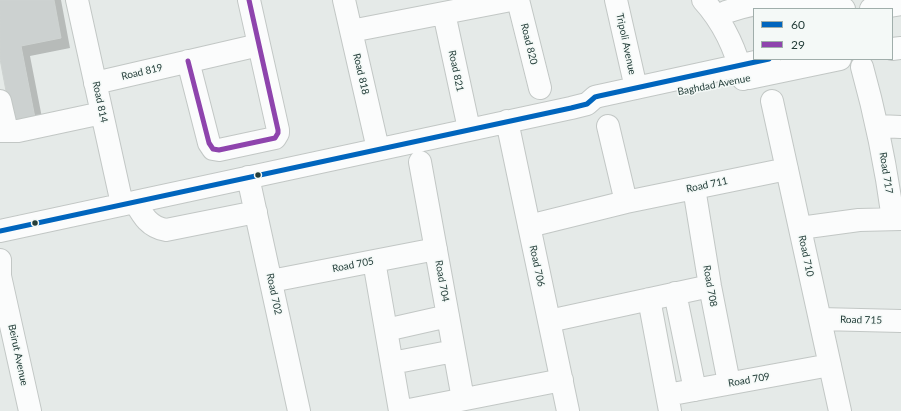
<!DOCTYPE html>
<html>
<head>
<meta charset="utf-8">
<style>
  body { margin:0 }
  #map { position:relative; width:901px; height:411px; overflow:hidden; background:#e5eae8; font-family:Lato,sans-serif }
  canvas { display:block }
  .legend { position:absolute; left:753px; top:8px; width:140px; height:52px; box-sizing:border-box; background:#f4f9f7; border:1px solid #a0aeab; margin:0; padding:5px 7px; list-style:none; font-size:12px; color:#233d39 }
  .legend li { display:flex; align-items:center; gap:8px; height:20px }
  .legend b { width:20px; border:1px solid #a0aeab }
</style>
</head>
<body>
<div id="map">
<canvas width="901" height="411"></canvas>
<ul class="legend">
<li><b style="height:5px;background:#0065bd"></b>60</li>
<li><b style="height:5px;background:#8e44ad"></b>29</li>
</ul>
</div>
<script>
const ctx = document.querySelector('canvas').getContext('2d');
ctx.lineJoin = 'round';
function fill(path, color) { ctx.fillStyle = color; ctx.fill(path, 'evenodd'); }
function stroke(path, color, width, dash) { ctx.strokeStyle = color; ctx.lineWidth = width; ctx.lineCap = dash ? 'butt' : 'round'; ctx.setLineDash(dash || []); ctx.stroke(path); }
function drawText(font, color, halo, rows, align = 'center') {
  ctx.font = font + ' Lato,sans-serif'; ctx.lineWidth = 3; ctx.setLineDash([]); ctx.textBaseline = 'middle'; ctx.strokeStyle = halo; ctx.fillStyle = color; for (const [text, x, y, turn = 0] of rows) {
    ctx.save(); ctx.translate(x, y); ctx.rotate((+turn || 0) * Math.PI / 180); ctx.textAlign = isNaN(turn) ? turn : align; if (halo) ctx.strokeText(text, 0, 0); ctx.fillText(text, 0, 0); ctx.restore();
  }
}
const shadow = new Path2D(`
  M0,0H61L70,48L30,56L44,128L23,132L0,53Z`);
const building = new Path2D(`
  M0,0H54L61,38L21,46L35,118L12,123L0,59Z`);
const minor = new Path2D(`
  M77,0L122,204
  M344,0L378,149
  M518,0L540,88
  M616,0L636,88
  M703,0C724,23 736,50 743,79
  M790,0L811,2L844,9
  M871,9L901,4
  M726,12C747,5 766,1 788,0
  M444,13L469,129
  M351,31L511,0
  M892,49L901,48
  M188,61L209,143L213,149L219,150L275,138L278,133V130L249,0
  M862,67C876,117 886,167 893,219
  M749,78L840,59
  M95,83L259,45
  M0,101L7,131
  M772,101L840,411
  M507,121L568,411
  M608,126L626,202
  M878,126L901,127
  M0,131H18L102,113
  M420,162L463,399
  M248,177L299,411
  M694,188L710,286L729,383
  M135,202C143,216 149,227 166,230L256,212
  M529,226L626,202L787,169
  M800,228L859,220L901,219
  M0,231L571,108L587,104L595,97L599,96L769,59
  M0,260V276L30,411
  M374,261L400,411
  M271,281L436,249
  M675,293L695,390
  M649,299L670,411
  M820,319L901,321
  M549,321L710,286
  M386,330L448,316
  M392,363L454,351
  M667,395L830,365
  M404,411L562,380`);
const bus1 = new Path2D(`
  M0,231L571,108L587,104L595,97L599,96L769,59`);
const bus2 = new Path2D(`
  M188,61L209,143L213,149L219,150L275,138L278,133V130L249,0`);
const markers = [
  [258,175,3.5,"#233d39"],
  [35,223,3.5,"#233d39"]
];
const streetNames = [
  ["Road 820",529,44,76],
  ["Tripoli Avenue",626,44,78],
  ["Road 821",456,71,78],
  ["Road 819",142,72,-13],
  ["Road 818",361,74,77],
  ["Baghdad Avenue",714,85,-11],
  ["Road 814",100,102,78],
  ["Road 717",886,173,81],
  ["Road 711",707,185,-12],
  ["Road 710",806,256,78],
  ["Road 705",353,265,-11],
  ["Road 706",537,266,78],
  ["Road 704",442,281,80],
  ["Road 708",710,286,80],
  ["Road 702",274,294,78],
  ["Road 715",861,320,1],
  ["Beirut Avenue",18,355,78],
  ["Road 709",749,380,-10]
];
fill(shadow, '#0003');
fill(building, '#ccd1d0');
stroke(building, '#ced3d1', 1);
stroke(minor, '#c2c7c5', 24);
stroke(minor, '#fbfcfc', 22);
stroke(bus1, '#0065bd', 5);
stroke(bus2, '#8e44ad', 5);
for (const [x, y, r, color] of markers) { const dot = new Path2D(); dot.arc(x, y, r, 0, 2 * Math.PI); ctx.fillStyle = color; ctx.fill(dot); stroke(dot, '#f4f9f7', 1.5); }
drawText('10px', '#233d39', '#f4f9f7', streetNames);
</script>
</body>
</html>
